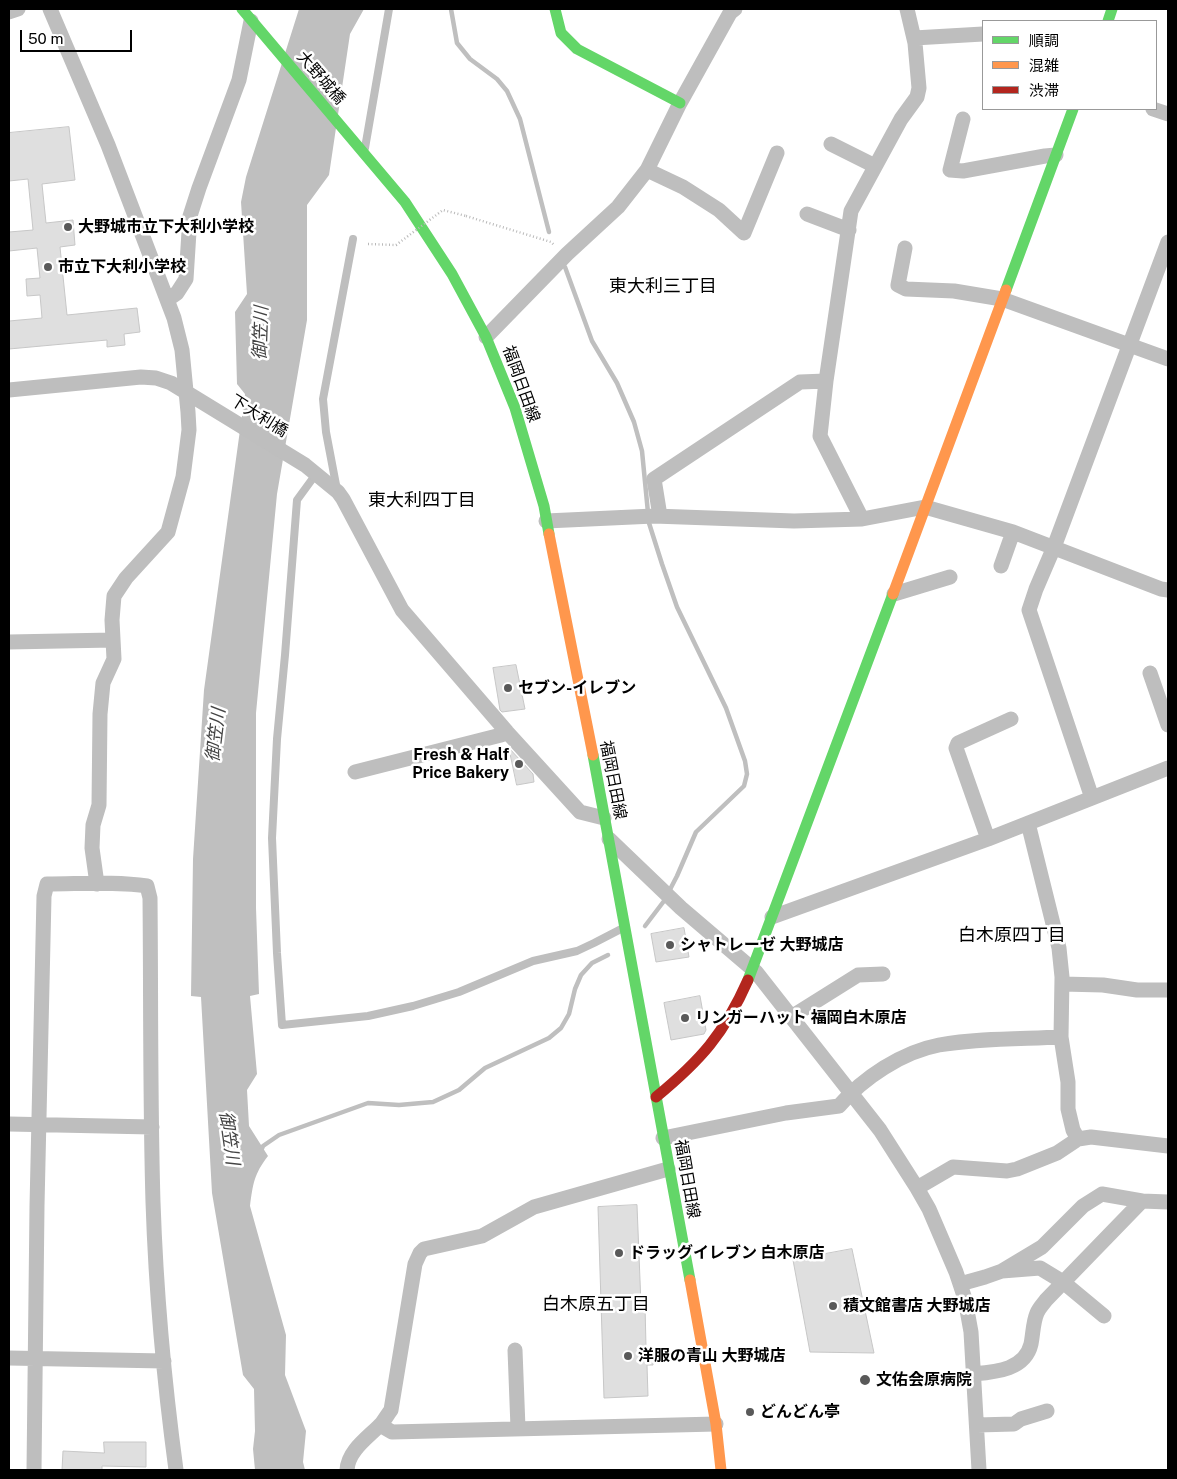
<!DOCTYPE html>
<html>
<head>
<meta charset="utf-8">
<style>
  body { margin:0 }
  #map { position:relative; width:1177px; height:1479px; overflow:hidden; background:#fff; font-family:"Public Sans","Noto Sans JP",sans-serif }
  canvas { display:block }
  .frame { position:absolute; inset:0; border:10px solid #000; pointer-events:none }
  .legend { position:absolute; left:982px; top:20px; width:175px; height:90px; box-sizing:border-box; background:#fff; border:1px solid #999; margin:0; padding:6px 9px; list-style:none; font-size:15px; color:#000 }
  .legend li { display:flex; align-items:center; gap:10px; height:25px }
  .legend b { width:25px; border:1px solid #999 }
  .scale { position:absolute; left:20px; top:30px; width:112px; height:22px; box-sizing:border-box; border:2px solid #000; border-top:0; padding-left:6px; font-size:15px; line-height:18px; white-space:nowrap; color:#000; -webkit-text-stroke:4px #fff; paint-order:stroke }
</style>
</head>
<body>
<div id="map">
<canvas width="1177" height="1479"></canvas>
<div class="frame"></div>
<ul class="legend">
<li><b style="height:6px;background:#63d668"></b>順調</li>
<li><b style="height:6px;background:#ff974d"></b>混雑</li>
<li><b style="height:6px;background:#b3261e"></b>渋滞</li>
</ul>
<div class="scale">50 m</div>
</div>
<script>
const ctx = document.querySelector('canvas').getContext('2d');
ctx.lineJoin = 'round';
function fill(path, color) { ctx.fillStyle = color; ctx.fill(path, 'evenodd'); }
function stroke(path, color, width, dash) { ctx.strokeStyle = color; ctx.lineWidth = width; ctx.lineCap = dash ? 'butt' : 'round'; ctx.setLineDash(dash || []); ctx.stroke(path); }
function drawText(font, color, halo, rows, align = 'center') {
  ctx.font = font + ' "Public Sans","Noto Sans JP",sans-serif'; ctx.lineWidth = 5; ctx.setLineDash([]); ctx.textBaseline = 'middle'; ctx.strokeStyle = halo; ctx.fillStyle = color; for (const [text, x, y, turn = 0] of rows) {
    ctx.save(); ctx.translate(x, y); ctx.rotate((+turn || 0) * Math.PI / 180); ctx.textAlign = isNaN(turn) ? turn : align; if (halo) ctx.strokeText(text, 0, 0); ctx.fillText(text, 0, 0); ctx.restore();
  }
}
const water = new Path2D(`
  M299,9H364L350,34L329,175L307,205V320L277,494L256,713V908L259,994L250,996L257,1074L247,1090L249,1126L268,1156C254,1174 253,1184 250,1206L286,1335L285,1375L306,1431L303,1462L305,1470H255L253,1449L255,1431L254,1389L243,1375L212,1193L201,997L191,996L193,859L204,690L245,394L237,384L235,312L247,294L241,202L246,177Z`);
const stream = new Path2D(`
  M451,9L457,43L470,59L497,79L507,91L520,119L549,232
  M565,267L592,341L617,383L634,422L642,451L649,523L662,564L677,607L726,708L745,761L747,774L744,786L696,832L677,876L664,901L645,926
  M260,1153L263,1146L279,1135L368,1103L399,1105L433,1102L459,1090L485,1068L549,1038L561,1028L569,1014L575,989L581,975L592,963L608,955`);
const building = new Path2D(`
  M69,127L75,180L42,184L46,223L73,220L75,245L60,247L67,315L137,308L140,332L124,334L125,345L107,347V340L9,349V321L42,318L40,295L27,296L26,279L40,278L37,248L9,251V232L33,230L28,179L9,181V133Z
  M516,665L525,709L502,712L500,710L493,668Z
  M509,748L533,774L534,782L517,785Z
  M684,928L689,957L656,962L651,934Z
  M700,996L706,1030L704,1034L671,1040L664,1003Z
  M637,1205L641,1305H645L646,1347L652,1346L653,1365H647L648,1396L604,1398L598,1207Z
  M852,1249L874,1353L810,1352L793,1260Z
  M104,1442H146V1467L102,1466V1470H62L63,1451L104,1453Z`);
const path = new Path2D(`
  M466,216L551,242L554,245`);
const lane = new Path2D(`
  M365,148L389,9
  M316,474L297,500L285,655L277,739L272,838L277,953L282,1025L368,1016L413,1006L459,992L533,961L577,951L594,943L623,928
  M337,490L326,432L323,399L353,239`);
const street = new Path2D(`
  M50,9L108,145L174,318L182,350L188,412L189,430L183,477L168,532L126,578L114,596L112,620L114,659L103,683L100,714L99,805L93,825L92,848L97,884
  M9,12L18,9
  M914,38L983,34
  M1153,109L1168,114
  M963,119L950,170L963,171L1045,156L1056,155
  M831,144L875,166
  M647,170L683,187L719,210L744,233L777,153
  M807,214L849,230
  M905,248L898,285L906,289L954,291L1002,299L1168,359
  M167,300L177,293L186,279L190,216L199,188L239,80L251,21
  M486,337L567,254L618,207L647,170L680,103L730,13L735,9
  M9,390L141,377L156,378L171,383L305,465L338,492L343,499L402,610L507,732L580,812L604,818
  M660,516L654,479L800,382L826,381
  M862,519L820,436L826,381L851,211L901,119L917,97L919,88L915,43L907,9
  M546,521L654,516L794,521L862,519L925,507L1013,532L1161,589L1168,590
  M1001,566L1013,532
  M894,594L950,577
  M9,642L113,640
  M1150,673L1168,725
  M355,772L501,735L507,732
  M1092,798L1029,610L1036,589L1054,547L1168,242
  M1028,823L1059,948L1062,977L1061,1037L1068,1082V1109L1073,1130L1078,1139
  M609,839L681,908L756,972L880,1130L917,1188L929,1209L956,1272L965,1299L971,1332L979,1470
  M988,839L956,748L958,743L1011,719
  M772,917L988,839L1168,768
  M1062,984L1103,985L1137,990H1168
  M791,1017L858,975L883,974
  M9,1124L152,1127
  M663,1138L786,1113L839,1106C863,1078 902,1052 939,1045C979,1038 1021,1039 1061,1037
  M917,1188L953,1167L1007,1171L1017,1169L1057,1153L1078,1139L1091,1137L1168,1146
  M1002,1271L1042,1247L1083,1206L1102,1194L1142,1201
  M960,1284L985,1277L1002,1271L1040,1268L1063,1282L1104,1316
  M515,1350L518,1428
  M9,1358L164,1361
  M973,1374C995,1372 1025,1370 1031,1344C1033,1334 1033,1322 1037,1313C1039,1308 1043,1304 1046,1300L1142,1201L1168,1202
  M380,1425L392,1432L716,1424
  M977,1425L1014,1424L1021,1419L1047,1411
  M34,1470L37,1206L44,896L47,884C80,884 115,881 147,886L150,898C151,1000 150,1101 153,1202C156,1292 164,1381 176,1470
  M347,1470C348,1450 369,1437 382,1423C385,1419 388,1414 391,1410L415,1264L420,1253L424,1249L482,1236L534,1207L668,1169`);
const fast = new Path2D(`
  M242,9L405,202L452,274L486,337L515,408L544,506L549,534
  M555,9L561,33L577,49L680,103
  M1108,21L1112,9
  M1006,290L1073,109
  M593,755L690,1280
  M748,980L893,594`);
const slow = new Path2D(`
  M549,534L593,755
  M893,594L1006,290
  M690,1280L716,1424L721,1470`);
const jam = new Path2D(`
  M656,1097C701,1060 724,1034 748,980`);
const pathBridge = new Path2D(`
  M368,244L396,245L443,210L466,216`);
const markers = [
  [68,227,5,"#595959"],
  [48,267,5,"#595959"],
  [508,688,5,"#595959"],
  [519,764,5,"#595959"],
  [670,945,5,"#595959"],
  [685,1018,5,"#595959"],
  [619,1253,5,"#595959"],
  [833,1306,5,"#595959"],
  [628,1356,5,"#595959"],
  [865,1380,6,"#595959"],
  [750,1412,5,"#595959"]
];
const streetNames = [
  ["大野城橋",321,78,49],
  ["福岡日田線",521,384,70],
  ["下大利橋",259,416,32],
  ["福岡日田線",613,780,79],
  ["福岡日田線",687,1179,80]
];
const poiNames = [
  ["大野城市立下大利小学校",78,227],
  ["市立下大利小学校",58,267],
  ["セブン-イレブン",518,688],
  ["Fresh & Half",509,755,"right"],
  ["Price Bakery",509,773,"right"],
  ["シャトレーゼ 大野城店",680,945],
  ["リンガーハット 福岡白木原店",695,1018],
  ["ドラッグイレブン 白木原店",629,1253],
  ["積文館書店 大野城店",843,1306],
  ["洋服の青山 大野城店",638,1356],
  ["文佑会原病院",876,1380],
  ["どんどん亭",760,1412]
];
const neighbourhoodNames = [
  ["東大利三丁目",663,286],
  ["東大利四丁目",422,500],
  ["白木原四丁目",1012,935],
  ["白木原五丁目",596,1304]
];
const waterNames = [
  ["御笠川",261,333,-88],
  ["御笠川",216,735,-83],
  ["御笠川",229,1138,82]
];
fill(water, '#bfbfbf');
stroke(stream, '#bfbfbf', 4.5);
fill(building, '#dfdfdf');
stroke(building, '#c7c7c7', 1);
stroke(path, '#b9b9b9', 2.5, [1, 2.5]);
stroke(lane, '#bebebe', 8);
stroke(street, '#bebebe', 15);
stroke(fast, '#63d668', 11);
stroke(slow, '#ff974d', 11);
stroke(jam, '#b3261e', 11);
stroke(pathBridge, '#b9b9b9', 2.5, [1, 2.5]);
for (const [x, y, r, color] of markers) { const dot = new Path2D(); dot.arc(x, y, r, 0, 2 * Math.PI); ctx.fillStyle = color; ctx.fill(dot); stroke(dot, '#fff', 2); }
drawText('16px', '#000', '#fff', streetNames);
drawText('bold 16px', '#000', '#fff', poiNames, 'left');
drawText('18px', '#000', '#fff', neighbourhoodNames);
drawText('italic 18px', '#444', '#fff', waterNames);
</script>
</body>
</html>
